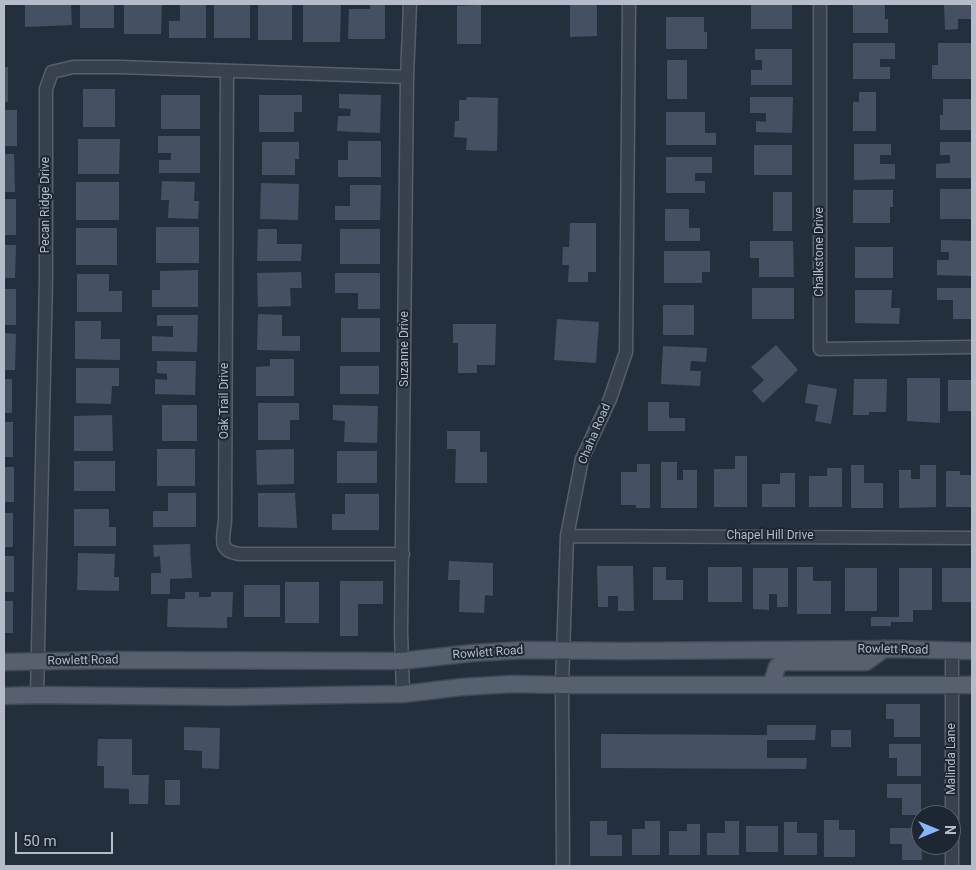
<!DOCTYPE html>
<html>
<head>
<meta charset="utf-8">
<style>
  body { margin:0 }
  #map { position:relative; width:976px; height:870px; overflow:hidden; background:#242f3e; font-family:Roboto,sans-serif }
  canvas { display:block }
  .frame { position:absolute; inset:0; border:5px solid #b4bcc9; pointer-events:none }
  .north { position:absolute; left:911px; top:805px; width:50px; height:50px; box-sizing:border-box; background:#1d2633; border:1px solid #59626f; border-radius:50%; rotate:90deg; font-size:14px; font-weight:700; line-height:20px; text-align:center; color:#b4bcc9 }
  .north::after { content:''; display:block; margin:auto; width:18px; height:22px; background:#8ab4f8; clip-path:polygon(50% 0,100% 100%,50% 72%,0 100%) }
  .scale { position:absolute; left:15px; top:832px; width:98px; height:22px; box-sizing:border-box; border:2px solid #b4bcc9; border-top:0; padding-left:6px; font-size:15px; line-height:18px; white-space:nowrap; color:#b4bcc9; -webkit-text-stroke:4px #1d2633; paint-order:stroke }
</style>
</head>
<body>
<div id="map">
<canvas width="976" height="870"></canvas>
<div class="frame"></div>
<div class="north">N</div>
<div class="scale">50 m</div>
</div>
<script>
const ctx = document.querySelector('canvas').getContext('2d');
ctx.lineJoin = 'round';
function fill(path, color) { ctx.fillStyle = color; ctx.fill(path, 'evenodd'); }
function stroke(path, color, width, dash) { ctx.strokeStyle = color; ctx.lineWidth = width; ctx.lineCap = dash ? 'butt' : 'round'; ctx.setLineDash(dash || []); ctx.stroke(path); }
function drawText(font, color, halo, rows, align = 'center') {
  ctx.font = font + ' Roboto,sans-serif'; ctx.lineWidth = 4; ctx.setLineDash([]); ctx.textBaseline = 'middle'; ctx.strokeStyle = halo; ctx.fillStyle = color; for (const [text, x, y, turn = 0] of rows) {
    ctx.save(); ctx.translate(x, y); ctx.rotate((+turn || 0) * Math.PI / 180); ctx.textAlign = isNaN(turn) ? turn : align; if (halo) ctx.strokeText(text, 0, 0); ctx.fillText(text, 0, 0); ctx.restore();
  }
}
const building = new Path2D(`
  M25,4H71L72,25L25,27Z
  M80,4H114V28H80Z
  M124,4H162L161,34H124Z
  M180,4H206V38H169V21H180Z
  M214,4H250V38H214Z
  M258,4H292V40H258Z
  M303,4H341L340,42H303Z
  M370,4H385V39H348L349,9H370Z
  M478,4H481V44H457V6L478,5Z
  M570,4H597V36L570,37Z
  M751,4H792V29H751Z
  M853,4H885V19H888V33H853Z
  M944,4H972V19H958V29L945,30Z
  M666,17H704V32H707V49H666Z
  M853,43H895V59H880V67H890V79H853Z
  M938,43H972V79H932V65H938Z
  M755,49H792V85H751V70H762V60H755Z
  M667,60H687V99H667Z
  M4,67H8V102H4Z
  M83,89H115V127H83Z
  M859,92H876V131H853V102H859Z
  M339,94L381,95L380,133L337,131L338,116H350L351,109L339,108Z
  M161,95H200V129H161Z
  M259,95H302V112H294V132H259Z
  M467,97L498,98L497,151L466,150L467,138L454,137L455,121H459V100H466Z
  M750,97H793L792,133L756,132V121L766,122V113H750Z
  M943,99H972V130H940V115H943Z
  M4,110H17V146H4Z
  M666,112H705V133H716V145H666Z
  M158,136H200V173H159V160H171V153H158Z
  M78,139H120L119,174H78Z
  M348,141H381V177H338V160H348Z
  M262,142H299V159H295V175H262Z
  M940,142H972V178H936V164L950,163V155H940Z
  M854,144H891V155H880V164H895V179L854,180Z
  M754,145H792V175H754Z
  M4,154H14L15,192H4Z
  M666,157H712V173H695V181H705V193H666Z
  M162,181L195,182L194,201H199L198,219L168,218L169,200H161Z
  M76,182H119V220H76Z
  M261,183L299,184L298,220L260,219Z
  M350,185H381L380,220H335V206H350Z
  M940,189H972V219H940Z
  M853,190H893V207H890V223H853Z
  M773,192H792V231H773Z
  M4,199H16V235H4Z
  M665,209H689V228H700V241H665Z
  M570,223H596V272H588V282H568L569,265H562L563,247H569Z
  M156,227H199V263H156Z
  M76,228H117V265H76Z
  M258,229H277V244H302L301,261H257Z
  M340,229H380V264H340Z
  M941,240L972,241V276L937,275V260H949V252H941Z
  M750,241H793L794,277H759V258H750Z
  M4,245H16L15,278H4Z
  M855,247H893V278H855Z
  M664,251H710V272H702V283H664Z
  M198,270V307H152V290H160V271Z
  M301,272L302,288H290L291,306L258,307L257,273Z
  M335,273H380V309H358V293H335Z
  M77,274H109V291H122V312H77Z
  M752,288H794V319H752Z
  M937,288H972V319H953V300H937Z
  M4,289H16V325H4Z
  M855,290H892L891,308H900L899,324L855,323Z
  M663,305H694V335H663Z
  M258,314L282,315V336H300V351L257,350Z
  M157,315H198L197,352L152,351V336L173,337V326H157Z
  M341,318H380V352H341Z
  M557,319L599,322L596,363L554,360Z
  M75,321H101V339H120V360L75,359Z
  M453,324H496L495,365H477V373H458V343H453Z
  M4,333L16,334L15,370H4Z
  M776,345L798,370L763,403L752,391L764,380L751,367Z
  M663,346L707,348L706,362L691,361L690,371H701L700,386L661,384Z
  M270,359H294V396H256V367L270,366Z
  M157,361H196L195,395L155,394V379L167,380V374L157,373Z
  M340,366H379V394H340Z
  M76,368H119V386H112L111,404L76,403Z
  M907,378H940V423L907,421Z
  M4,379H12V413H4Z
  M854,379H887L886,412H869V415H853Z
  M948,380H972V411H948Z
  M808,384L837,389L831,424L815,421L818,405L805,403Z
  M648,402H669V418H685V431H648Z
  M258,403H299V420H290V440H258Z
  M162,405H197V441H162Z
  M333,405L378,406L377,443L344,442L345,421L333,420Z
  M112,415L113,451H74V416Z
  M4,422H13V457H4Z
  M447,431H480V452H487V483H455L456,449H447Z
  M157,449H195V486H157Z
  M294,449V484L257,485L256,450Z
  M337,451H377V483H337Z
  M735,456H747V507H714V469H735Z
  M74,461H115V491H74Z
  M661,462H677V480H683V470H697V508H661Z
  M637,464H650V508H636V505H621V472H637Z
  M851,465H864V483H883V508H851Z
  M920,465H936V507L899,508V470H911V479H920Z
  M4,467H14V502H4Z
  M827,468H842V507H809V476H827Z
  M946,471H960V475H972V507H946Z
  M780,473H795V507H762V484H780Z
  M168,493H196V527H153V511H168Z
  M258,493H295L297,528L258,527Z
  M345,494H379V530H332V514H345Z
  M74,509H109V527H116V546H74Z
  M4,513H13V547H4Z
  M190,544L192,578L170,579V594H151V573H161L160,556L154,557L153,545Z
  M78,553L115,554L114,577H119V591L77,590Z
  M4,556H14V592H4Z
  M449,561L493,563V596L485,595L484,613L459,612L460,580H448Z
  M597,566H633L634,611H618V596H608V607H598Z
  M653,567H666V580H683V600H653Z
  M708,567H742V602H708Z
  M797,567H813V581H831V614H797Z
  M753,568H788V607H777V594H769V610L753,609Z
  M845,568H877V611H845Z
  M899,568H932V610H913V622H891V626H871V617H899Z
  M942,568H972V602H942Z
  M340,581H383V604H358V636H340Z
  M285,582H319V623H285Z
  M244,585H280V617H244Z
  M185,592H199V597H211V592H233L232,617H227V628L167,627L168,599H185Z
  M4,601H13V633H4Z
  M886,704H920V737H894V719H886Z
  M767,725H816L815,740H767V758H807L806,769L601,768V734L767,735Z
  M184,727L220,728L219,769L202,768V751L184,750Z
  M831,730H851V747H831Z
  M98,739H132V775H149L148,804H129V789L104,788V766H97Z
  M889,744H921V776H897V758H889Z
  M165,780H180V805H165Z
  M887,784H921V815H902V798H887Z
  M824,820H839V830H855V857H824Z
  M590,821H607V835H622V856H590Z
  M645,821H660V855H632V829H645Z
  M725,821H739V855H707V833H725Z
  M784,822H797V833H817V855H784Z
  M687,824H700V855H669V831H687Z
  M746,826H778V852H746Z
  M890,828H921L922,860H902V844H890Z`);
const minor = new Path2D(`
  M820,4V349L972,347
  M227,72L225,520C224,538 216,551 240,554H403
  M567,536L972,538
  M403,694L401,632L407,77L410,4
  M37,695L46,279V89L52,72L73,67H120L407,77
  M563,866L562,685L567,536L582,459L610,399L626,352L629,4
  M952,866V651`);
const major = new Path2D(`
  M4,662L109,660L401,661L473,653L523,650L623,651L899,649L972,651
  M771,685L777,667L782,662H866L884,649
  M4,696L37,695L232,697L335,695L403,694L462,687L512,684L562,685H972`);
const streetNames = [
  ["Pecan Ridge Drive",46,205,-90],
  ["Chalkstone Drive",820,252,-90],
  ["Suzanne Drive",405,349,-90],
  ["Oak Trail Drive",225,401,-90],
  ["Chaha Road",595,434,-67],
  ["Chapel Hill Drive",770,536],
  ["Rowlett Road",893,650,1],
  ["Rowlett Road",488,653,-4],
  ["Rowlett Road",83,661,-1],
  ["Malinda Lane",952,759,-90]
];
fill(building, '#455162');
stroke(minor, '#565f6c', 15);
stroke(major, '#414a57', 19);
stroke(minor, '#38414e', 12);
stroke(major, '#56606e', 16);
drawText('12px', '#b4bcc9', '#1d2633', streetNames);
</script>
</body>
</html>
